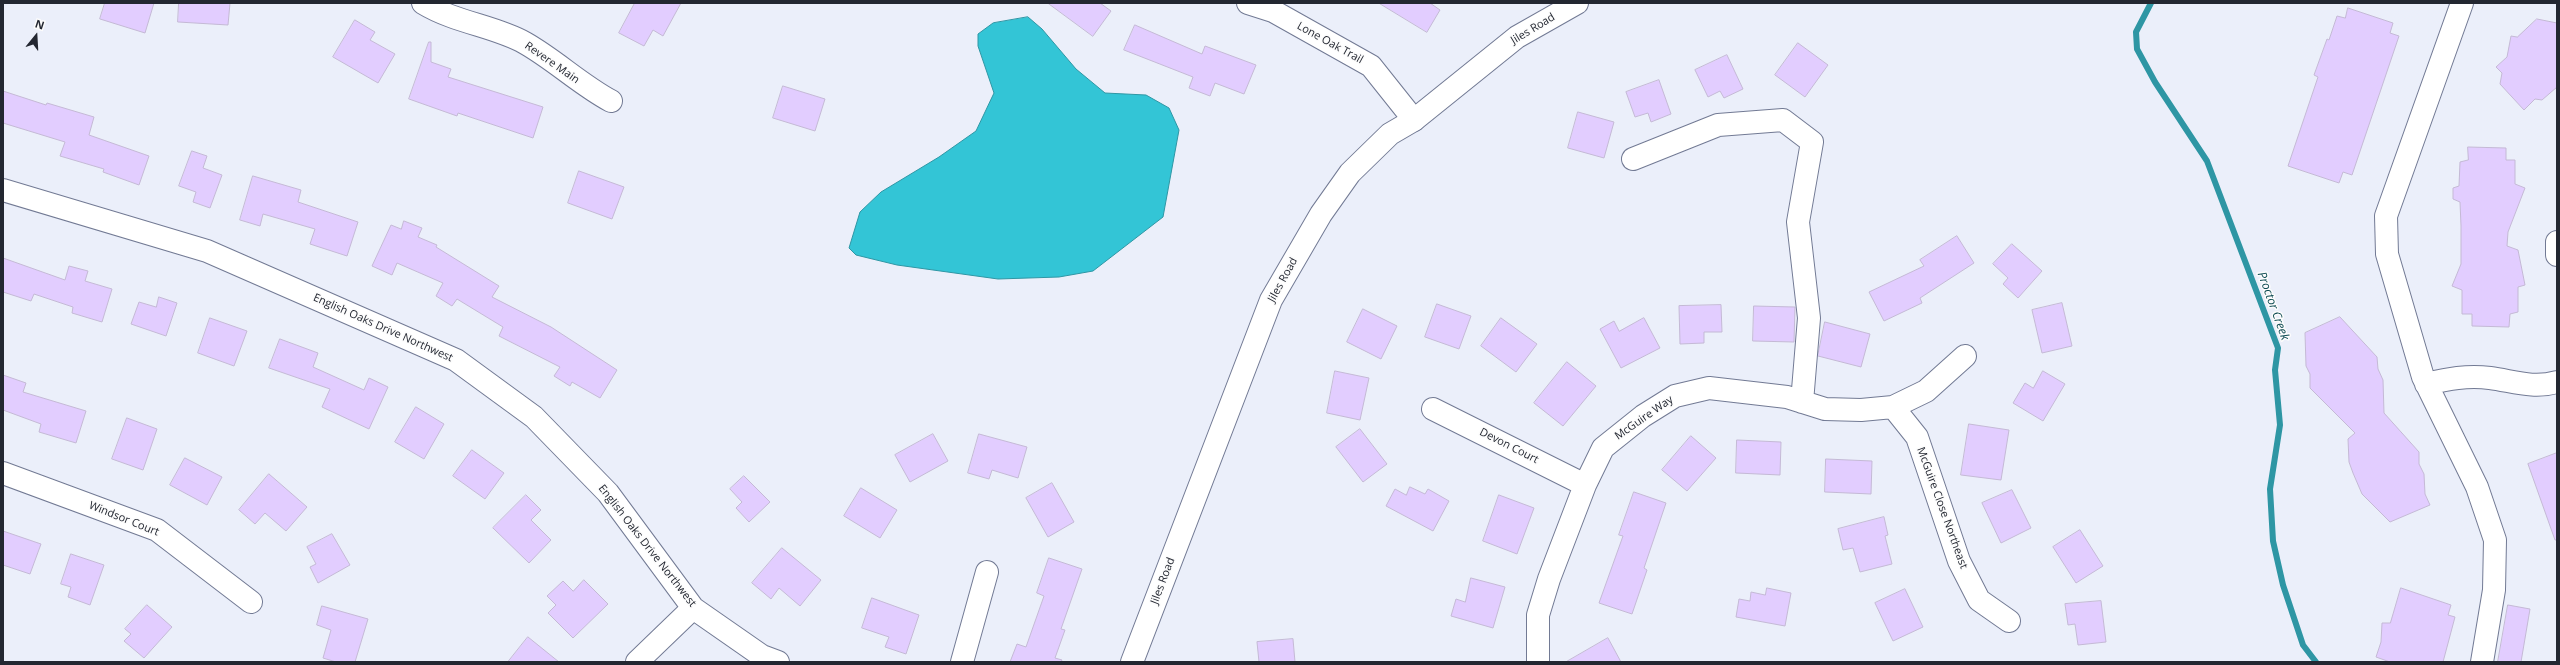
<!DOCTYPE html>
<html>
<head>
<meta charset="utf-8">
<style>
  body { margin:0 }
  #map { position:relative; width:2560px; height:665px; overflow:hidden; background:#ebeffa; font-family:"Open Sans",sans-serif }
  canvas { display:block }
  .frame { position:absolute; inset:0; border:4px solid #232731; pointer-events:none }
  .north { position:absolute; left:16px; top:16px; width:40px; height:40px; -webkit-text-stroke:3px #fcfcfc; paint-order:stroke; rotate:18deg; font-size:11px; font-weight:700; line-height:16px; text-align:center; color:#232731 }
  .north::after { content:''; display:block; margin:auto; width:14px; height:18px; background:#232731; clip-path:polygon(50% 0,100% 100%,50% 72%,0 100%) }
</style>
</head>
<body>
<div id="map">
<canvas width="2560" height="665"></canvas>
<div class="frame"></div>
<div class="north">N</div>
</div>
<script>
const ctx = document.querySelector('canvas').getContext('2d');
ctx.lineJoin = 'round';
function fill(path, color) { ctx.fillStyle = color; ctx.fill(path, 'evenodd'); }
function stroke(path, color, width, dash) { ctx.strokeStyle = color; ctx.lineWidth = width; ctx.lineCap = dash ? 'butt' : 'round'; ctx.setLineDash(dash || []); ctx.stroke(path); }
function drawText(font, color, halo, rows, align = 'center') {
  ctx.font = font + ' "Open Sans",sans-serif'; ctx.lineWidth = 3; ctx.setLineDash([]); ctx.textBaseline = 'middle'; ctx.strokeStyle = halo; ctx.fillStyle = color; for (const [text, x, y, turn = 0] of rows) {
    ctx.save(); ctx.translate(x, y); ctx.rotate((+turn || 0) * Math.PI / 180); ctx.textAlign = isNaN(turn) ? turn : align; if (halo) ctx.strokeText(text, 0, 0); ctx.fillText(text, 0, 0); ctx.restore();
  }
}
const water = new Path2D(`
  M1028,17L1042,29L1076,69L1105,93L1146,95L1169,108L1179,130L1163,217L1093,271L1059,277L998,279L897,265L856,255L849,248L860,212L881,192L939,157L976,131L994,93L978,46V34L993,23Z`);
const stream = new Path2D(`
  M2151,3L2136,32L2137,49L2155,82L2207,161L2278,348L2275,370L2280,425L2270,489L2273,541L2283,585L2303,645L2316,662`);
const building = new Path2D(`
  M105,3H154L145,33L100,19Z
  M179,3H230L228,25L178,22Z
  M635,3H681L663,36L653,30L644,46L619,33Z
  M1048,3H1100L1111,11L1093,36Z
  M1379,3H1430L1440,10L1427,32Z
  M2348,8L2393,23L2390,33L2399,36L2352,175L2343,172L2339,183L2288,166L2318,77L2314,75L2327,39L2329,40L2337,16L2345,18Z
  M2537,19L2557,23V87L2542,100L2535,99L2524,110L2500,84L2502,73L2496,67L2507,57L2511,36L2517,37Z
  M355,20L375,32L370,40L395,54L378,83L333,57Z
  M1135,25L1202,54L1205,46L1256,65L1244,94L1215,83L1210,96L1189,88L1193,77L1124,50Z
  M429,42H431V62L451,69L448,77L543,107L533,138L458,113L457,116L409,99Z
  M1798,43L1828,65L1805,97L1775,75Z
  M1727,55L1743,89L1724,98L1720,91L1708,97L1695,70Z
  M1659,80L1671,114L1651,122L1648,113L1635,117L1626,92Z
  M783,86L825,99L815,131L773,118Z
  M3,91L46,105L47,103L94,117L89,135L149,156L139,185L103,172L104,169L60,156L65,142L3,123Z
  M1578,112L1614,122L1604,158L1568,148Z
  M2468,147L2506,148V160H2515V184L2525,188L2508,232L2507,246L2518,250L2525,285L2518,287V312L2510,314L2509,327L2472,326V314H2462V290L2452,286L2461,264V226L2460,202L2453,199V188L2459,186L2460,162L2468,160Z
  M192,151L207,156L203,168L222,175L210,208L193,202L196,192L179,186Z
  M579,171L624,187L612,219L568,203Z
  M253,176L301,190L298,202L358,222L347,256L310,244L315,229L263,214L260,226L240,220Z
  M404,221L422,228L418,237L437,245L436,247L499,286L492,297L551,327L617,370L600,398L572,382L570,386L554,376L560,367L499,336L503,327L457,299L452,306L436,296L443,283L397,263L392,275L372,266L391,225L401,229Z
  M1957,236L1974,263L1920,298L1922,303L1884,321L1869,292L1924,266L1920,260Z
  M2012,244L2042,271L2018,298L2003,284L2008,278L1993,264Z
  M3,258L65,280L69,266L88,271L85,281L112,289L102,322L72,313L73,307L34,294L31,301L3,292Z
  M159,297L177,303L166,336L131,324L139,302L156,307Z
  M2062,303L2072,346L2042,353L2032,310Z
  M1437,304L1471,316L1459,349L1425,337Z
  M1721,305L1722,332H1704V343L1680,344L1679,306Z
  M1754,306L1795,307L1794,342L1753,341Z
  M1363,309L1397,326L1381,359L1347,342Z
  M2340,317L2377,357L2378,369L2383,380L2384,413L2419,452V464L2424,474L2425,494L2430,505L2390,522L2362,494L2353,473L2349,462L2348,439L2355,433L2310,388V374L2306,366L2305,333Z
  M210,318L247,331L234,366L198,353Z
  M1501,318L1537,344L1516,372L1481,346Z
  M1644,318L1660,348L1621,368L1600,329L1614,321L1619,331Z
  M1825,322L1870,334L1861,367L1818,356Z
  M280,339L318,353L313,367L364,390L369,378L388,387L369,429L322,407L330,389L269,368Z
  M1567,362L1596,386L1563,426L1534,403Z
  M1335,371L1369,378L1360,420L1327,413Z
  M2043,371L2065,384L2043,421L2013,403L2025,383L2033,388Z
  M3,375L26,383L23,392L86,411L76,443L39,432L41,424L3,410Z
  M416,407L444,424L424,459L395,442Z
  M127,418L157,429L143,470L112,459Z
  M1969,424L2009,430L2001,480L1961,475Z
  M1360,429L1387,464L1363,482L1336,447Z
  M933,434L948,461L910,482L895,455Z
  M979,434L1027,447L1018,478L992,470L989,479L968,473Z
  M1691,436L1716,458L1687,491L1662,470Z
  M1737,440L1781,442L1780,475L1736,473Z
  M472,450L504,473L485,499L453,476Z
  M2557,453V540H2555L2528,464Z
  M185,458L222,477L207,505L170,485Z
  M1826,459L1872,461L1871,494L1825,492Z
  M269,474L307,507L286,531L265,513L255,524L239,510Z
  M744,476L770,502L749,522L736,508L742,502L730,489Z
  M1052,483L1074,522L1048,537L1026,498Z
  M1410,487L1425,494L1428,489L1449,501L1433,531L1386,506L1395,489L1406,495Z
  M861,488L897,510L880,538L844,516Z
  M2012,490L2031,528L2001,543L1982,503Z
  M1634,492L1666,503L1644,568L1647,570L1632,614L1599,603L1623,536L1619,535Z
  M526,495L541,510L531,520L551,540L529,563L493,528Z
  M1499,495L1534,508L1517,554L1483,541Z
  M1884,517L1888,535L1885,536L1892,564L1860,572L1853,548L1843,550L1838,529Z
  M2080,530L2103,566L2076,583L2053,547Z
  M3,531L41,544L30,574L3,565Z
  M332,534L350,565L318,583L310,567L316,564L307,547Z
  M782,548L821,580L800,606L779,588L771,599L752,583Z
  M71,554L104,565L90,605L68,597L71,587L61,584Z
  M1049,558L1082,569L1061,629L1065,630L1055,658L1062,660L1061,662H1010L1017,644L1026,647L1044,596L1037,593Z
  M1471,578L1505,587L1493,628L1451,616L1456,599L1465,602Z
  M584,580L608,604L573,638L548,613L556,605L547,596L563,581L573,591Z
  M1767,588L1791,593L1785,626L1736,617L1739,599L1750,601L1751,592L1765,595Z
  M2401,588L2451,605L2448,615L2455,617L2443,662H2390L2376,657L2381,642L2382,623H2390Z
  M1905,589L1923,627L1893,641L1875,603Z
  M872,598L919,615L906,654L885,647L889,637L862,628Z
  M2101,601L2106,642L2078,645L2075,624L2068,625L2065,604Z
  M147,605L172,627L144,658L124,641L131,634L125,629Z
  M2508,605L2530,609L2521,662H2498Z
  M322,606L368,619L355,662H336L323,658L331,630L317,625Z
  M528,637L559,662H508Z
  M1608,638L1621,662H1566Z
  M1293,639L1295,662H1259L1257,642Z`);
const minor = new Path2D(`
  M423,3C456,23 495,26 525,43C555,60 581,85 611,101
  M1248,3L1273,11L1371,66L1414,120
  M2462,3L2386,216L2387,254L2423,377L2477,487L2495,540L2494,590L2482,662
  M1633,159L1718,125L1783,120L1812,142L1798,222L1809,318L1802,402
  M3,190L207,251L456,360L534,417L608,493L693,608L762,656L778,662
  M2557,242V255
  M2426,384C2448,379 2467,375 2490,378C2513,381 2533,389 2557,382
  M1893,407L1917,437L1959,561L1979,600L2009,621
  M1433,409L1585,485
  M3,473L157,530L251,602
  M637,662L693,608
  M962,662L987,572
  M1538,662V615L1549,579L1585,485L1603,448L1643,416L1675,396L1709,388L1787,397L1825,409L1861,410L1893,407L1926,391L1965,356`);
const tertiary = new Path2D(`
  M1132,662L1271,300L1321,214L1350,173L1390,134L1414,120L1517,37L1577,3`);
const streetNames = [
  ["Jiles Road",1533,29,-31],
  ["Lone Oak Trail",1330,43,29],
  ["Revere Main",552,63,35],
  ["Jiles Road",1283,280,-61],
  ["English Oaks Drive Northwest",383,328,24],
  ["McGuire Way",1644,418,-35],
  ["Devon Court",1509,446,27],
  ["McGuire Close Northeast",1942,508,70],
  ["Windsor Court",124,519,22],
  ["English Oaks Drive Northwest",647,546,52],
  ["Jiles Road",1163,581,-69]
];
const waterNames = [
  ["Proctor Creek",2273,306,70]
];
fill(water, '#33c5d6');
stroke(water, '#2e96a4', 1);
stroke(stream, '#2e96a4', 6);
fill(building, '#e2cdff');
stroke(building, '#c4b9d5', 1);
stroke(minor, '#727a94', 24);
stroke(tertiary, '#727a94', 24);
stroke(minor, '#fff', 22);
stroke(tertiary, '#fff', 22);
drawText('11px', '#232731', '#fcfcfc', streetNames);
drawText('italic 12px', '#0f4c53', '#fcfcfc', waterNames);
</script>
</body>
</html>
